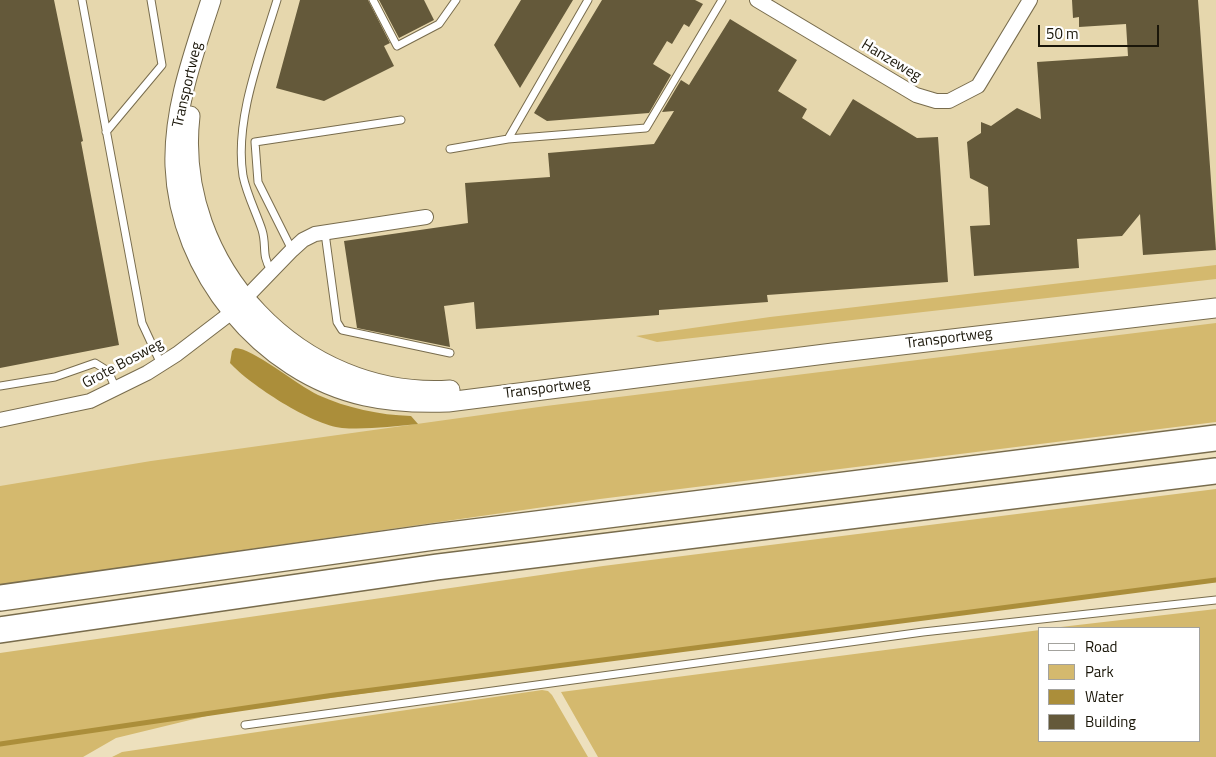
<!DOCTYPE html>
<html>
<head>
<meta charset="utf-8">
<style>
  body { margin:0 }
  #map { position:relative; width:1216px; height:757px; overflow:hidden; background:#ede0bd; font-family:"Titillium Web",sans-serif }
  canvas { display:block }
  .legend { position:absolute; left:1038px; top:627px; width:162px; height:115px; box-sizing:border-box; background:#fff; border:1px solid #a3a29d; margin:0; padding:6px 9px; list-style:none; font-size:15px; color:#1a1609 }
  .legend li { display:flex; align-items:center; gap:10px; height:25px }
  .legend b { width:25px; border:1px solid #a3a29d }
  .scale { position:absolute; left:1038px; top:25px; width:121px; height:22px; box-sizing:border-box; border:2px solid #1a1609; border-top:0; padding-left:6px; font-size:15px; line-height:18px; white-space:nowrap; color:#1a1609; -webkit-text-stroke:4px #fff; paint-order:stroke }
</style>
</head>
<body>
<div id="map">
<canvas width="1216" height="757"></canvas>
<ul class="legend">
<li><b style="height:6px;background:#fff"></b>Road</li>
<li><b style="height:14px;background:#d4b96e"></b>Park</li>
<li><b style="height:14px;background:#ab8e3a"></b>Water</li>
<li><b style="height:14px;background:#64593a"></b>Building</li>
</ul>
<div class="scale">50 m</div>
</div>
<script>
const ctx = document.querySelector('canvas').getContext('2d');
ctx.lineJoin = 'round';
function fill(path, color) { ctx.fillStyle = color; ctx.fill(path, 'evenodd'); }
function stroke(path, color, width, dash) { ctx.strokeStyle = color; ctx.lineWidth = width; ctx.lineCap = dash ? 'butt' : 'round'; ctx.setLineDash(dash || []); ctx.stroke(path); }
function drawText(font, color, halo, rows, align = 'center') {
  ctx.font = font + ' "Titillium Web",sans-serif'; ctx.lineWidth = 5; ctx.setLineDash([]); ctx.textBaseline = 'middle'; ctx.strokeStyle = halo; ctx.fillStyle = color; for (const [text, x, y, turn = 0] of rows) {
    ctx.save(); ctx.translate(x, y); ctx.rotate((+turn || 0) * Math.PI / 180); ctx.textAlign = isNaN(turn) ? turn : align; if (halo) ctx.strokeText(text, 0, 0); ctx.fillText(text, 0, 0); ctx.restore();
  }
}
const built = new Path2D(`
  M0,0H1216V360L0,508Z`);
const green = new Path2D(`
  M1216,265V279L657,342L636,336L770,317Z
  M1216,323V422L600,499L0,585V486L151,461L546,406Z
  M1216,489V582L1064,599L219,713L116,738L83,757H0V653L603,566Z
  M1216,609V757H598L561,692L1040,630V741H1200V628H1052Z
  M542,690L548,691L552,695L588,757H112L122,752Z`);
const water = new Path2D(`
  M235,348C253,348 297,385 318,395C347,408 379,415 411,416L418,424C393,426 367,430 342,428C312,425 250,385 230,363L232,351Z`);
const stream = new Path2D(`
  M0,744L334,695L1216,580`);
const building = new Path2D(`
  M0,0H54L83,141L81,142L119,345L0,368Z
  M300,0H368L390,43L384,46L394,66L324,101L276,88Z
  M379,0H424L434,20L399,38Z
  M521,0H573L520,88L494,45Z
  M602,0H695L703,4L689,27L684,24L672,44L667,41L653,64L671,75L649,113L547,121L534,113Z
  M1072,0H1198L1216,250L1143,255L1140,214L1122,236L1077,239L1079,268L974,276L970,226L990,225L988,187L970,178L967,142L981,133V122L991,126L1017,108L1041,119L1037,62L1128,56L1126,24L1079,27V17L1073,18Z
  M730,19L797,60L778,91L807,109L802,118L830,136L853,99L917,138L938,137L948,282L767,295L768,302L659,310V315L476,329L474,302L444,306L450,347L357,328L344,241L468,223L465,183L550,177L548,153L654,144L674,111L662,112L681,80L689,85Z`);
const lane = new Path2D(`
  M82,0L142,323L161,364
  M373,0L397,46L439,24L456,0
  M106,132L162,65L151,0
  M508,139L646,128L722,0
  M450,149L508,139L588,0
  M325,233L337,322L342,330L450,353
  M292,250L258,182L255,142L401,120
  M271,270C261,255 267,246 262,230C256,212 247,195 243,176C234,120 261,53 277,0
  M0,386L55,377L95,363L108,371L116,389
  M245,725L923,632L1216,600`);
const street = new Path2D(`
  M757,0L916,95L936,101H949L978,86L1030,0
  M0,420L90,401L147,373L177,354L232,312L292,250L303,240L315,234L426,217`);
const secondary = new Path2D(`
  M211,0C194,53 173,109 175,166C179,271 261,373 365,396C392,402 420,403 448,402L833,353L1216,308
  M190,116C173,265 301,400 450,390`);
const highway = new Path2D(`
  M0,598L434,537L1216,438
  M0,630L437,567L1216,471`);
const streetNames = [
  ["Hanzeweg",891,61,31],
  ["Transportweg",188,85,-77],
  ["Transportweg",949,339,-7],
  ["Grote Bosweg",123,364,-28],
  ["Transportweg",547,389,-7]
];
fill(built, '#e6d7ad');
fill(green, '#d4b96e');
fill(water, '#ab8e3a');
stroke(stream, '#ab8e3a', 5);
fill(building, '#64593a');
stroke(lane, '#786c4d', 9);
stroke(street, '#786c4d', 16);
stroke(secondary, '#786c4d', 21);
stroke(highway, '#786c4d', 28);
stroke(lane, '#fff', 7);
stroke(street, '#fff', 14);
stroke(secondary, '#fff', 19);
stroke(highway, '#fff', 25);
drawText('15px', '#1a1609', '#fff', streetNames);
</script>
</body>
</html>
